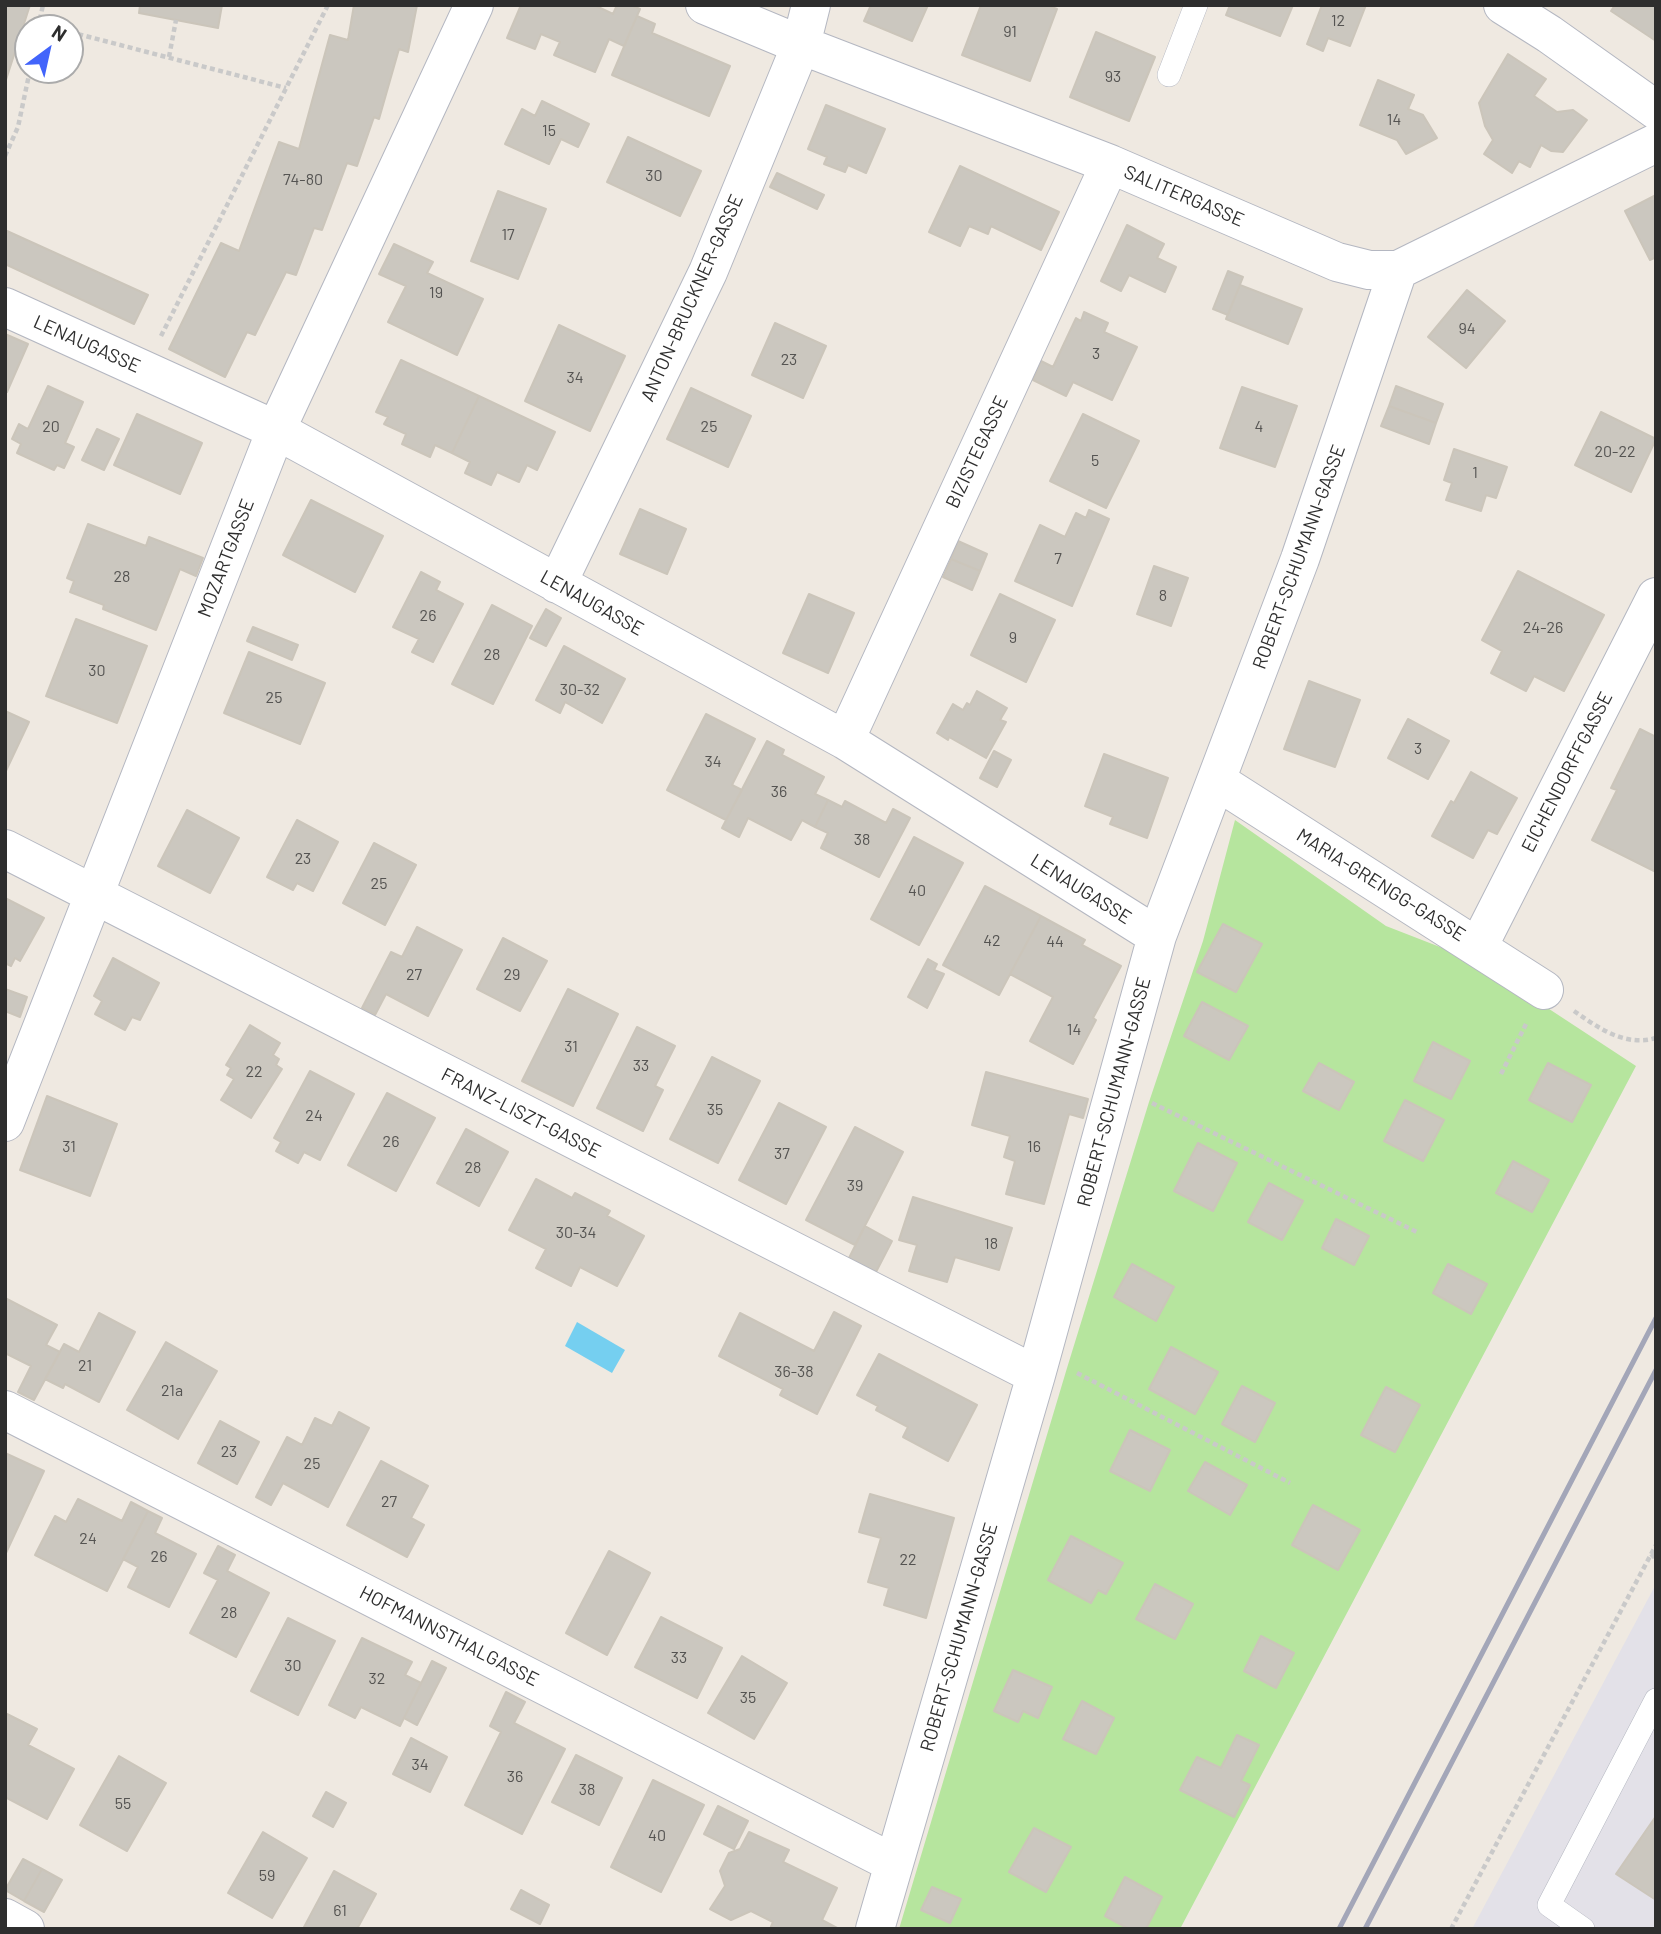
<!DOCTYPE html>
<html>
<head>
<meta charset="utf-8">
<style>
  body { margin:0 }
  #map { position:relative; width:1661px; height:1934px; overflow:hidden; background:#efe9e1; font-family:Barlow,sans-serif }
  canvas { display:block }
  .frame { position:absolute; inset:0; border:7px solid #2e2e2e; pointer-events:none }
  .north { position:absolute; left:14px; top:14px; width:70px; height:70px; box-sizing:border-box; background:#fff; border:2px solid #ababab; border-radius:50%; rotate:33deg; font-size:19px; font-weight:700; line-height:28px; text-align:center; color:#2e2e2e }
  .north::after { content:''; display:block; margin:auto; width:24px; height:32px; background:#4264fb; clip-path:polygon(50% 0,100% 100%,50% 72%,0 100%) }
</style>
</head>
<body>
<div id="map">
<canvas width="1661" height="1934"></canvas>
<div class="frame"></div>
<div class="north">N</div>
</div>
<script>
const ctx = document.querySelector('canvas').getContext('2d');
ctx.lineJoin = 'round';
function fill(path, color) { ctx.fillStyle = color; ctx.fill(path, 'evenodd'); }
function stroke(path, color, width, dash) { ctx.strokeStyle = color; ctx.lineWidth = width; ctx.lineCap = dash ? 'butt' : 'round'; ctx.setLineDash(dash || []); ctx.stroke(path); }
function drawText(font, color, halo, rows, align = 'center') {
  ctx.font = font + ' Barlow,sans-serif'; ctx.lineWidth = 5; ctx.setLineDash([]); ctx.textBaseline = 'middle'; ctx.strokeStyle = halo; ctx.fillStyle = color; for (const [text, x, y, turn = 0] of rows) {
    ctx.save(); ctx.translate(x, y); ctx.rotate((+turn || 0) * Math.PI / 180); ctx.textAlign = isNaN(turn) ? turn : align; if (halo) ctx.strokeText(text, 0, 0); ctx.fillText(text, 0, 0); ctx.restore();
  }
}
const industrial = new Path2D(`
  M1656,1584V1929H1472Z`);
const green = new Path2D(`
  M1235,820L1386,926L1476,961L1636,1066L1180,1929H899L1067,1368L1149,1102L1203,941Z`);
const water = new Path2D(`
  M577,1322L625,1350L612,1373L565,1346Z`);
const building = new Path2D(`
  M5,5H30L5,83Z
  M140,5H222L218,28L139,13Z
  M354,5H417L408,52L399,49L379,119L374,117L357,166L347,163L322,230L314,228L296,275L286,272L255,335L247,332L225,377L169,349L221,243L239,251L279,142L299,149L330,35L348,40Z
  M521,5H594L613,14L617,5H631L640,9L624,46L609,39L595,72L554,55L560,42L541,34L535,49L507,38Z
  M871,5H928L912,41L864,21Z
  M981,5H1047L1057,9L1030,81L962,55Z
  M1230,5H1293L1280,36L1226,15Z
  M1322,5H1366L1350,46L1328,38L1323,51L1307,44Z
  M1615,5H1656V41L1611,11Z
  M637,16L655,24L652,33L730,66L709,116L612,75Z
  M1096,32L1155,57L1129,121L1070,97Z
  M1508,54L1546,79L1534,96L1557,112L1573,110L1587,120L1563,152L1551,151L1541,145L1530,167L1519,161L1512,173L1484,154L1493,140L1485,126L1479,103Z
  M1378,80L1414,95L1408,109L1423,115L1437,138L1406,154L1397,140L1360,125Z
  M542,101L589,124L578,147L561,139L549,164L505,144L522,109L535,116Z
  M826,105L885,129L866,173L848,165L845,172L824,164L827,157L808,149Z
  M628,137L701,171L680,216L607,182Z
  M960,166L1059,212L1041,250L991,226L988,234L969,226L960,246L929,232Z
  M777,173L824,195L817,209L770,187Z
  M498,191L546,209L518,279L471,261Z
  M1656,195V257L1650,260L1625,211Z
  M1127,225L1164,244L1157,258L1176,267L1165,292L1129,275L1121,291L1101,281Z
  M7,231L148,295L134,324L5,264V234Z
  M394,244L433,262L427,273L483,299L457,355L388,322L406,286L379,274Z
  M1228,271L1243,277L1228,315L1213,309Z
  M1240,285L1302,309L1288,344L1226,319Z
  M1467,290L1505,321L1466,368L1428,337Z
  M1084,312L1108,323L1104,332L1137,347L1112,400L1073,382L1066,396L1033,380L1041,361L1053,367L1076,318L1081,321Z
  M775,323L826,346L803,398L752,375Z
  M559,325L625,356L590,431L525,401Z
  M5,334L28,344L7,392L5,391Z
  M401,360L479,396L452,453L435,445L430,457L402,444L406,434L384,424L388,417L376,412Z
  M48,386L83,402L65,443L74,447L64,468L57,465L54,470L17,453L21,444L12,439L19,424L28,429Z
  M1396,386L1443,404L1436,423L1389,406Z
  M1242,387L1297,406L1275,467L1220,448Z
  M691,388L751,416L728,467L667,439Z
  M479,396L555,432L537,470L527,465L519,482L497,472L491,485L465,473L470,462L452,453Z
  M1389,406L1436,423L1429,444L1381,426Z
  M1601,412L1656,439L1631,492L1575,465Z
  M137,414L202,443L180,494L114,465Z
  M1083,414L1139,441L1106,508L1050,481Z
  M97,429L119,439L104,470L82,460Z
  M1454,449L1507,467L1496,498L1486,495L1481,511L1446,500L1452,483L1444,480Z
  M311,500L383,536L355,592L283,555Z
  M640,509L686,529L667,574L620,554Z
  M1089,510L1109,519L1072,606L1015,581L1040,525L1065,537L1076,513L1086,518Z
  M88,524L146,546L149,537L203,558L196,576L180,569L156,630L103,609L104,605L70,592L74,581L67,578Z
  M958,541L987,554L980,571L951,559Z
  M951,559L980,571L972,590L943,577Z
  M1154,566L1188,578L1171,626L1137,614Z
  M1518,571L1604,615L1564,691L1534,676L1526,691L1491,673L1502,651L1482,640Z
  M421,572L440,582L436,590L463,604L433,662L412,652L419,639L393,627Z
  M809,594L854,613L828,673L783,653Z
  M1000,594L1055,620L1026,682L971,655Z
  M492,605L532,626L493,704L452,684Z
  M546,609L561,618L546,646L530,638Z
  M76,619L147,646L117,723L46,696Z
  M253,627L298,645L292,660L247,641Z
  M564,646L625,679L602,723L565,702L560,713L536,700Z
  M249,652L325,683L300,744L224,713Z
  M1309,681L1360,700L1335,767L1284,749Z
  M977,691L1007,708L1000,720L1006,722L986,758L949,737L948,740L937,733L953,704L963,710L967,703L970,705Z
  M5,711L29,722L5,773Z
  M706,714L755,739L732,785L742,790L726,820L667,790Z
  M1408,719L1449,741L1428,779L1388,758Z
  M1640,729L1656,737V872L1592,840L1617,790L1611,788Z
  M767,741L784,750L782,755L824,777L815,794L828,800L815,827L802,820L791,840L748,818L739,837L722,828Z
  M994,751L1011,760L997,787L980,778Z
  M1104,754L1168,778L1147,838L1110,824L1113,817L1085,806Z
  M1471,772L1517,798L1497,834L1488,830L1473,858L1432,836L1451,801L1454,803Z
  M828,800L842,807L845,801L886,823L893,809L910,818L879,877L821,848L828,833L815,827Z
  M187,810L239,838L210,893L158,866Z
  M297,820L338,842L313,891L297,883L293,890L267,877Z
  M914,837L963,863L919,945L871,919Z
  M374,843L416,865L385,925L343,903Z
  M985,886L1041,916L999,995L943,965Z
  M5,898L44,918L20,961L15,958L11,966L5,963Z
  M1041,916L1085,940L1082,945L1121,966L1093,1018L1096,1020L1073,1064L1030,1041L1053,997L1010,974Z
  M1223,924L1262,944L1236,992L1197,972Z
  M417,927L462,950L428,1016L386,994L375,1015L362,1008L391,952L402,957Z
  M503,938L547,961L520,1011L477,989Z
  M113,958L159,983L140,1020L132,1017L125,1030L95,1014L102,1001L94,996Z
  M928,959L937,964L934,970L944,974L927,1008L908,997Z
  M5,989L27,997L20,1017L5,1011Z
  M568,989L618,1014L573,1106L522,1081Z
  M1202,1002L1248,1026L1229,1060L1184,1036Z
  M250,1025L280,1043L273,1055L279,1059L276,1065L282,1069L251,1118L221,1100L234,1079L227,1075L231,1068L226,1065Z
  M637,1027L675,1046L655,1086L663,1090L643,1131L597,1108Z
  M1433,1042L1470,1061L1451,1099L1414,1081Z
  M712,1057L760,1081L718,1163L670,1139Z
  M1319,1063L1354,1082L1339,1110L1303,1091Z
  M1548,1063L1591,1085L1572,1122L1529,1100Z
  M310,1071L354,1094L320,1160L304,1152L298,1163L276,1151L281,1142L274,1138Z
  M986,1072L1088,1099L1083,1118L1069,1114L1044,1204L1006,1194L1015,1161L1004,1157L1010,1136L972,1125Z
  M387,1093L435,1118L396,1191L348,1165Z
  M47,1096L117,1124L90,1196L20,1170Z
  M1405,1100L1444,1120L1423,1161L1384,1141Z
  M779,1103L826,1127L786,1204L739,1180Z
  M855,1127L903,1152L855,1245L806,1220Z
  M466,1129L508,1152L479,1206L437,1183Z
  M1198,1143L1237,1163L1213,1211L1174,1191Z
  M1513,1161L1549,1180L1532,1212L1496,1193Z
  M536,1179L572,1198L575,1193L610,1211L607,1216L644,1236L617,1286L580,1267L571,1286L536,1268L546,1249L509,1230Z
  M1269,1183L1303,1201L1282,1240L1248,1222Z
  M913,1197L1012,1228L999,1270L955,1257L947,1282L909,1271L917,1245L899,1240Z
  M1336,1219L1369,1236L1354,1265L1322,1248Z
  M865,1226L892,1241L876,1272L849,1258Z
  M1132,1264L1174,1287L1156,1321L1114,1297Z
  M1448,1264L1487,1284L1471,1314L1433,1293Z
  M5,1298L57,1325L46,1345L60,1352L34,1400L18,1392L31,1366L5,1353Z
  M834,1312L861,1326L817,1414L780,1395L783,1389L719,1356L740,1313L814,1351Z
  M99,1313L135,1332L99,1402L65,1384L63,1388L45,1379L64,1344L79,1352Z
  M166,1342L217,1371L178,1439L127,1410Z
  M1171,1347L1218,1372L1195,1414L1149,1389Z
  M879,1354L977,1405L948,1461L903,1437L908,1427L876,1410L878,1406L857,1395Z
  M1242,1386L1275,1403L1255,1442L1222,1424Z
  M1386,1387L1420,1405L1395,1452L1361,1435Z
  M339,1412L369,1428L328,1507L283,1483L271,1505L256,1497L287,1437L302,1445L315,1418L332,1426Z
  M220,1421L259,1442L237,1484L198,1463Z
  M1130,1430L1170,1450L1150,1491L1110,1471Z
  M5,1453L44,1471L6,1553H5Z
  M381,1461L428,1486L411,1518L424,1525L407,1557L347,1525Z
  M1205,1462L1247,1485L1230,1515L1188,1491Z
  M870,1494L954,1518L926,1618L884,1605L889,1588L868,1582L881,1538L859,1532Z
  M78,1499L122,1521L131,1502L148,1511L107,1591L35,1555L55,1516L66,1522Z
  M1313,1505L1360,1530L1338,1570L1292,1545Z
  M148,1511L162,1518L155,1533L196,1554L169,1607L128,1587L138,1567L123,1559Z
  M1071,1536L1123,1563L1106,1594L1098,1590L1091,1603L1048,1580Z
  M218,1546L235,1555L227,1571L269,1593L236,1657L190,1633L218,1580L204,1573Z
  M609,1551L650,1573L607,1655L566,1633Z
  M1155,1584L1193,1604L1175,1639L1136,1619Z
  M661,1617L722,1648L697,1698L635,1667Z
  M288,1618L335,1641L298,1715L251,1691Z
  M1261,1636L1294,1653L1276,1688L1244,1671Z
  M362,1638L412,1662L405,1675L421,1683L400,1726L361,1707L355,1718L329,1705Z
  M742,1656L787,1683L754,1739L708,1713Z
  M432,1661L446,1668L417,1725L404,1718Z
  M1013,1670L1052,1687L1038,1718L1023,1711L1018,1722L994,1711Z
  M506,1692L525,1702L514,1723L565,1749L522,1834L465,1805L501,1732L490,1726Z
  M1082,1701L1114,1718L1096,1754L1063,1739Z
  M7,1714L37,1729L28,1745L74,1769L47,1819L5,1797V1717Z
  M1237,1735L1259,1745L1241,1781L1250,1785L1234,1817L1180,1790L1197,1757L1221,1768Z
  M411,1738L447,1757L430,1792L393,1774Z
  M576,1755L622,1778L599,1825L552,1802Z
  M119,1756L166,1783L127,1851L80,1825Z
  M653,1780L704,1805L661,1892L611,1867Z
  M326,1792L346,1803L333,1827L313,1816Z
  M718,1806L748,1821L734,1849L704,1834Z
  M1656,1816V1900L1616,1874Z
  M1034,1828L1071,1847L1046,1892L1009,1872Z
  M263,1832L307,1858L272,1918L228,1893Z
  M749,1832L789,1850L783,1862L837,1888L822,1920L839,1929H770L773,1922L751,1911L731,1920L710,1909L725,1886L720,1871L729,1853L740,1849Z
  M23,1859L42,1869L24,1901L5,1890Z
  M42,1869L62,1880L44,1912L24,1901Z
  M334,1871L376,1894L357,1929H303Z
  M1125,1877L1162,1897L1146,1929H1129L1105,1916Z
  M932,1887L961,1899L950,1923L921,1910Z
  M521,1890L549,1905L540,1924L511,1909Z`);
const path = new Path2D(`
  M39,24L54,28
  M38,28L43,5
  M70,32L286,88
  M169,57L176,20
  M5,156L18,127L30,70
  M161,336L328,5
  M1574,1011C1599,1028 1624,1047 1656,1038
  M1501,1074L1526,1024
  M1152,1103L1419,1233
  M1077,1373L1290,1483
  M1651,1554L1656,1559
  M1451,1929L1656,1545`);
const service = new Path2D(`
  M1169,75L1196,5
  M1583,1929L1549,1905L1656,1700`);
const minor = new Path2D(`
  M705,5L801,45L1110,164L1337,262L1369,270H1398L1656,143
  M1503,5L1549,34L1656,110
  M5,307L276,430L845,740L1157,936
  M557,584L708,272L801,45L811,5
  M845,740L1110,164
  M1217,781L1544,990
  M5,849L1036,1375
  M1478,947L1656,597
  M5,1122L276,430L474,5
  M5,1410L893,1863
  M5,1918L25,1929
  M875,1929L1036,1375L1157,936L1300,559L1398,270`);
const rail = new Path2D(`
  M1339,1929L1656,1318
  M1365,1929L1656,1370`);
const numberNames = [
  ["12",1338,21],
  ["91",1010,32],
  ["93",1113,77],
  ["14",1394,120],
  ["15",549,131],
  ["30",654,176],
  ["74-80",303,180],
  ["17",508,235],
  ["19",436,293],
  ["94",1467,329],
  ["3",1096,354],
  ["23",789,360],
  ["34",575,378],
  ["20",51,427],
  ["25",709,427],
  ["4",1259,427],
  ["20-22",1615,452],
  ["5",1095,461],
  ["1",1475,473],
  ["7",1058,559],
  ["28",122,577],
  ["8",1163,596],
  ["26",428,616],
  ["24-26",1543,628],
  ["9",1013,638],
  ["28",492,655],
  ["30",97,671],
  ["30-32",580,690],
  ["25",274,698],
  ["3",1418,749],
  ["34",713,762],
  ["36",779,792],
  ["38",862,840],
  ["23",303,859],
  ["25",379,884],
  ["40",917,891],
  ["42",992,941],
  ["44",1055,942],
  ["27",414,975],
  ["29",512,975],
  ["14",1074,1030],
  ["31",571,1047],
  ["33",641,1066],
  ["22",254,1072],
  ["35",715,1110],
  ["24",314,1116],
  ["26",391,1142],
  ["31",69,1147],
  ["16",1034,1147],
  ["37",782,1154],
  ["28",473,1168],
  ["39",855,1186],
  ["30-34",576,1233],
  ["18",991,1244],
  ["21",85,1366],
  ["36-38",794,1372],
  ["21a",172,1391],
  ["23",229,1452],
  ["25",312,1464],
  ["27",389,1502],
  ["24",88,1539],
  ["26",159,1557],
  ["22",908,1560],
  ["28",229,1613],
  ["33",679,1658],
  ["30",293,1666],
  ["32",377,1679],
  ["35",748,1698],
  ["34",420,1765],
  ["36",515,1777],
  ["38",587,1790],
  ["55",123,1804],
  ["40",657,1836],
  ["59",267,1876],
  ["61",340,1911]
];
const streetNames = [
  ["SALITERGASSE",1184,196,23],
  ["ANTON-BRUCKNER-GASSE",692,298,-66],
  ["LENAUGASSE",87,344,24],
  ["BIZISTEGASSE",977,452,-65],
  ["ROBERT-SCHUMANN-GASSE",1299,557,-70],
  ["MOZARTGASSE",226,558,-69],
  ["LENAUGASSE",592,603,29],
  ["EICHENDORFFGASSE",1567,772,-63],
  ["MARIA-GRENGG-GASSE",1381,885,32],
  ["LENAUGASSE",1081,889,32],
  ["ROBERT-SCHUMANN-GASSE",1114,1092,-75],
  ["FRANZ-LISZT-GASSE",521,1113,27],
  ["HOFMANNSTHALGASSE",449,1636,27],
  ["ROBERT-SCHUMANN-GASSE",959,1637,-74]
];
fill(industrial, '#e3e1e8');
fill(green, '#b6e59e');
fill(water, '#75cff0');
fill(building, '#cbc7bf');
stroke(building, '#cbc5ba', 2);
stroke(service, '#b4b7c1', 24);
stroke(minor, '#b4b7c1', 40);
stroke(path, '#c9c9c9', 4.5, [5, 3.5]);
stroke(service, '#fff', 23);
stroke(minor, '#fff', 38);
stroke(rail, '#a3a6b8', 5);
drawText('16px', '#555452', null, numberNames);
drawText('19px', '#2e2e2e', '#fff', streetNames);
</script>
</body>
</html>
